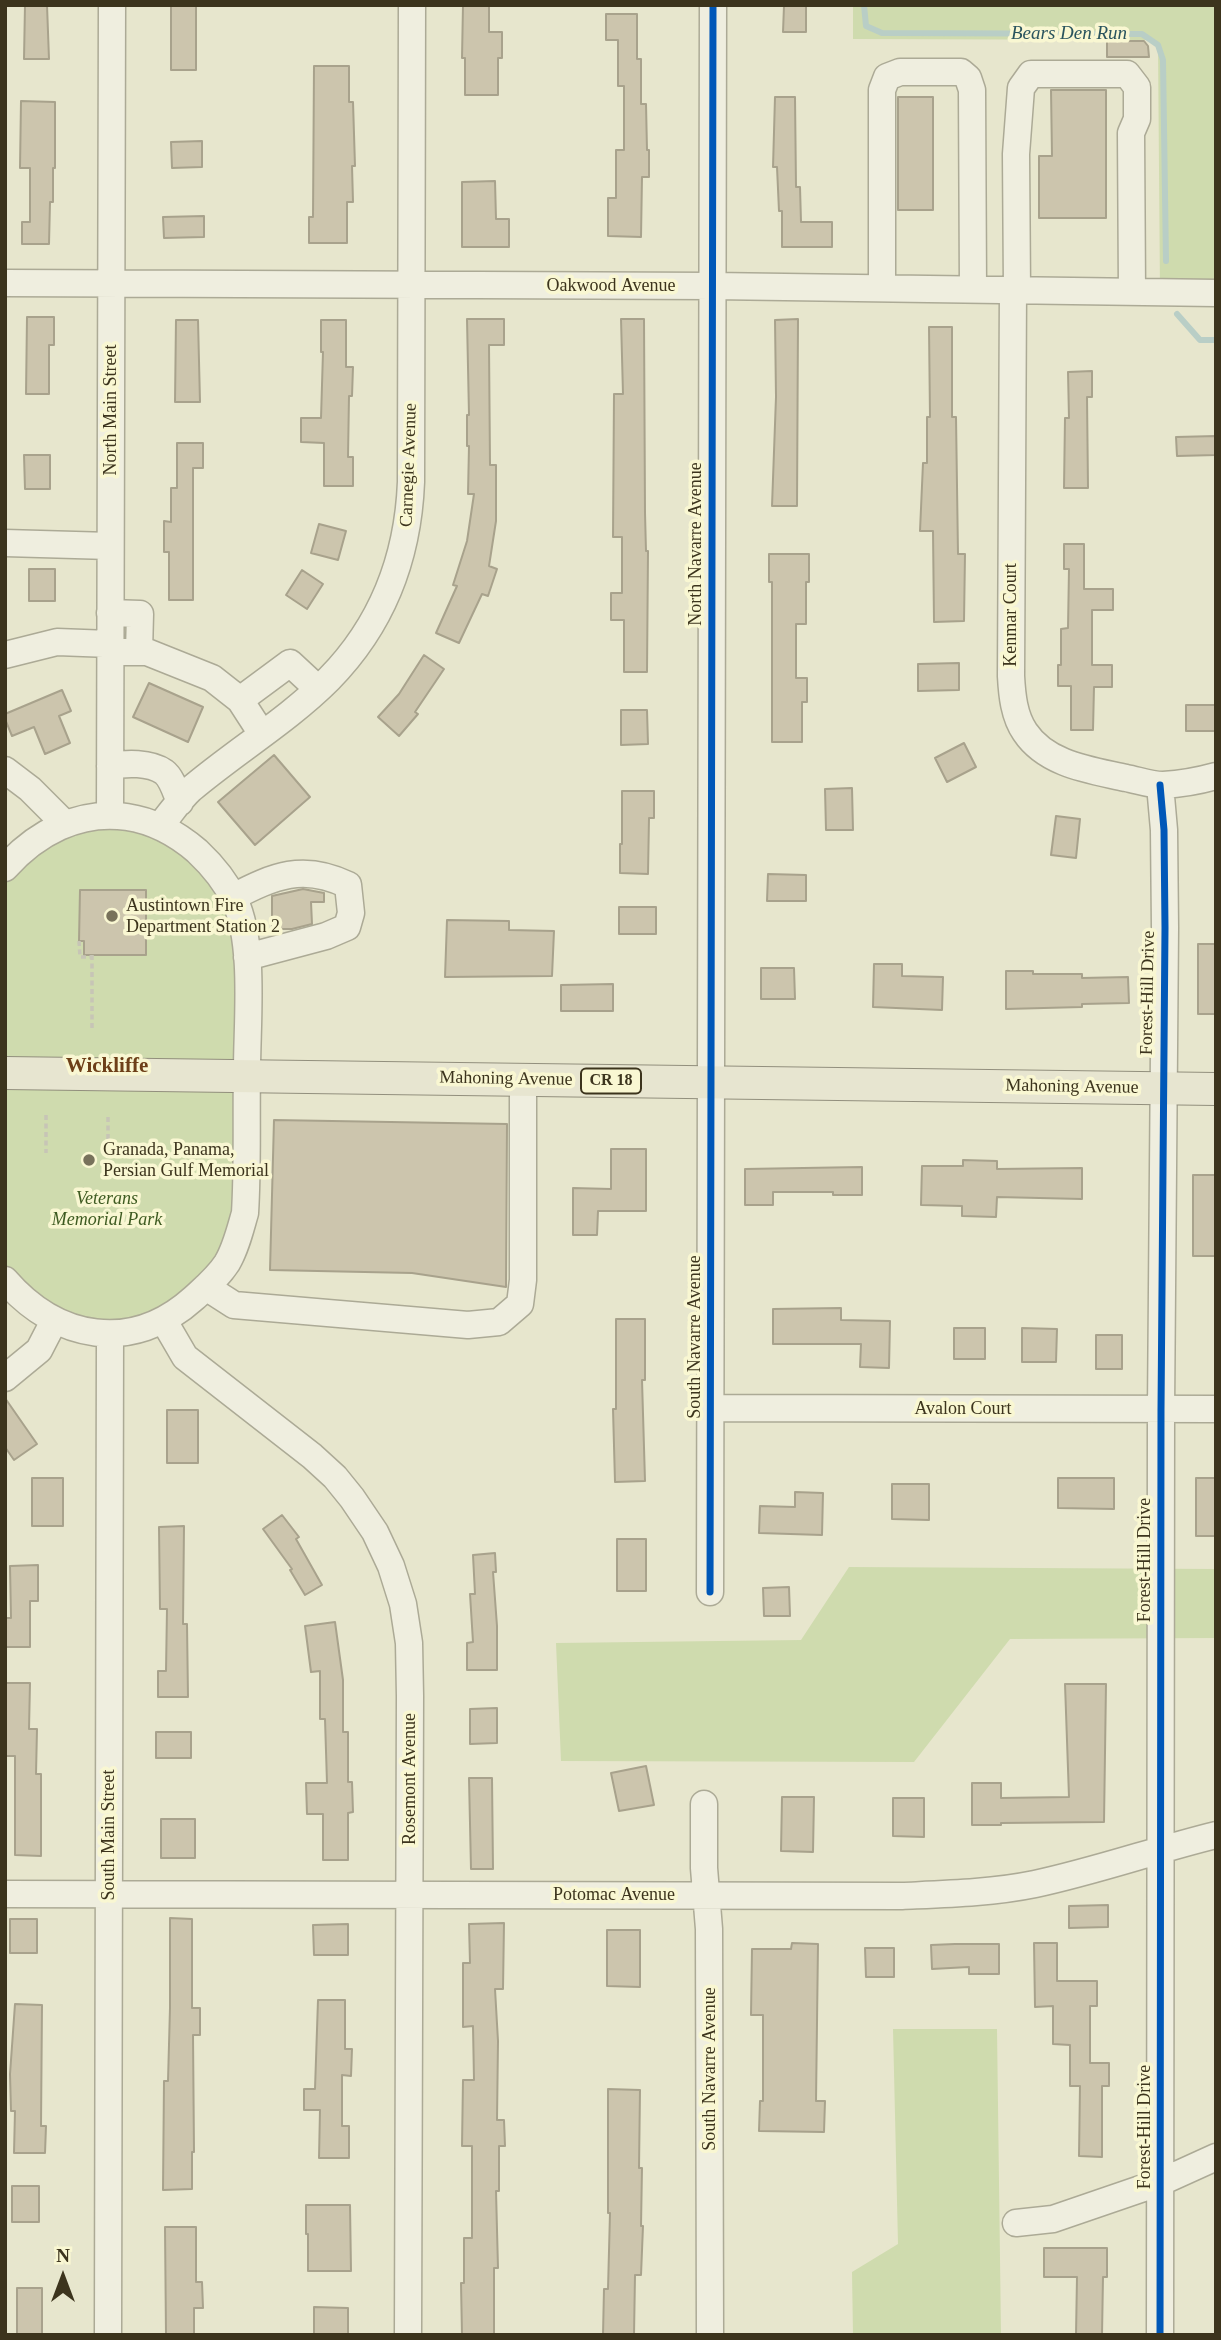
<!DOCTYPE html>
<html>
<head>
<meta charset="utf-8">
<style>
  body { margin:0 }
  #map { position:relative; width:1221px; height:2340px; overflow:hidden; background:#e7e6cd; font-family:Georgia,serif }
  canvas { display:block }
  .frame { position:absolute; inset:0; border:7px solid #3c341d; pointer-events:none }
  .north { position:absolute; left:28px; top:2242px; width:70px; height:70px; -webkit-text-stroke:5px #f9f7d2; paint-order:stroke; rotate:0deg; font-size:19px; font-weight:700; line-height:28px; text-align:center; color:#3c341d }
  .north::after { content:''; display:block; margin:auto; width:24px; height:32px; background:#3c341d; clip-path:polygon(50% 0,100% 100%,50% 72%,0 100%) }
</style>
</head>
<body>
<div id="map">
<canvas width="1221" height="2340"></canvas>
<div class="frame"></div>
<div class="north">N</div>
</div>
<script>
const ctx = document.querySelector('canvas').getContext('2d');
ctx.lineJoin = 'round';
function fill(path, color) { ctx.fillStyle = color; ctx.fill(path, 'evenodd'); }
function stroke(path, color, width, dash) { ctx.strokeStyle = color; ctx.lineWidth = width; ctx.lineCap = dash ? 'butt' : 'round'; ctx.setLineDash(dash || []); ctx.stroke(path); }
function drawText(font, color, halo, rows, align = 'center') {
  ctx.font = font + ' Georgia,serif'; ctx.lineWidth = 7; ctx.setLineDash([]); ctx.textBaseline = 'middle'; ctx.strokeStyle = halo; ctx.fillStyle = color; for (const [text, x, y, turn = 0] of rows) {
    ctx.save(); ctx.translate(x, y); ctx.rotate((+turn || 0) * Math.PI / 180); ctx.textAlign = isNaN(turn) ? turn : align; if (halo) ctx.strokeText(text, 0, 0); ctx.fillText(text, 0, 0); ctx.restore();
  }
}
const green = new Path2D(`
  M853,5H1216V293H1160L1158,44L1150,40L853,39Z
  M64,823L160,826L235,901L246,1189L216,1279L110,1335L5,1280V868Z
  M849,1567L1216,1569V1638L1010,1639L914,1762L561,1761L556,1643L801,1640Z
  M893,2029H997L1001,2335H853L852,2272L898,2244Z`);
const stream = new Path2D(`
  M864,5L866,26L882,33L1142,34L1158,45L1163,60L1166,261
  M1177,314L1200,340H1216`);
const building = new Path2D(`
  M25,5H47L49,59H24Z
  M171,5H196V70H171Z
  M463,5H489V32H502V58H498V95H465V58H462Z
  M784,6H806V32H783Z
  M606,14H637V59H641V104H646L647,150H649V177H642L641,237L608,236V198H616V150H624V86H618V40H606Z
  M1107,41H1144L1148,46L1149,57H1107Z
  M314,66H349V102H353L355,166H352L353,202H347V243H309V217H313Z
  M1051,90H1106V218H1039V156H1052Z
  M775,97H795L796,187H800L801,222H832V247H782V211H779L777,167H773Z
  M898,97H933V210H898Z
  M21,101L55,102V168H53V202H50L49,244H22V222H30V168H20Z
  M202,141V167L172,168L171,142Z
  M495,181L496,219H509V247H462V182Z
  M204,216V237L164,238L163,217Z
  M27,317H54V345H49V394H26Z
  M467,319H504V345H489L490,465H496V521L489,566L497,569L488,596L482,594L459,643L436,633L457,586L453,585L467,541L474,494H468L469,446H467V415H469Z
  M621,319H644L645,513L646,551H648L647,672H624V620H611V593H622V537H613L614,394H623Z
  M798,319L797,506H772L776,397L775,320Z
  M176,320H198L200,402H175Z
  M321,320H346V367H353L352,396H349L348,457H353V486H324V443L301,442V418H321L323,352H321Z
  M929,327H952V417H956L958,554H965L964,621L934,622L933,531H920L923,463H927V417H930Z
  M1092,371V397H1087L1088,488H1064L1065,418H1069L1068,372Z
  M1216,436V455L1177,456L1176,437Z
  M177,443H203V468H193V600H169V552H164V521L171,522V488H177Z
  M24,455H50V489H25Z
  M319,524L346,531L338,560L311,553Z
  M1064,544H1084V589H1113V610H1092V665H1112V687H1094L1093,730H1071V686H1058V665H1061V629L1068,628L1069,569H1064Z
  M769,554H809V582H806V624H796V678H807V702H802V742H772V582H769Z
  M29,569H55V601H29Z
  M302,570L323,584L307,609L286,595Z
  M424,655L444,669L415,712L418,714L399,736L378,717L399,694Z
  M959,663V690L918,691V664Z
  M149,683L203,707L188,742L133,717Z
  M62,690L71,711L59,716L70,743L45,754L34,727L12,736L5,719V714Z
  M1186,705H1216V731H1186Z
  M621,710H647L648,744L621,745Z
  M964,743L976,767L947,782L935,758Z
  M274,755L310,797L255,845L218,802Z
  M852,788L853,830H826L825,789Z
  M622,791H654V818H649L648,874L620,873V844H622Z
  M1056,816L1080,819L1076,858L1051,855Z
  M768,874L806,875V901H767Z
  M303,889L324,893V902H311L312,924L292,929H272V896Z
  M80,890H146V955H84V941H79Z
  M619,907H656V934H619Z
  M447,920L509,921V930L554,931L552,976L445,977Z
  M1198,944H1216V1014H1198Z
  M874,964H902V976L943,977L942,1010L873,1007Z
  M761,968H794L795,999H761Z
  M1006,971H1033V974H1082V978L1128,977L1129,1003L1082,1004V1007L1006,1009Z
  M613,984V1011H561V985Z
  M274,1120L507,1124L506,1287L412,1273L270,1270Z
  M611,1149H646V1211H598L597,1235H573V1188L611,1189Z
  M963,1160L997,1161V1169L1082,1168V1199L997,1197L996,1217L962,1216V1206L921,1205L922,1166H963Z
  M862,1167V1195H833V1192H773V1205H745V1169Z
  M1193,1175H1216V1256H1193Z
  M841,1308V1320L890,1321L889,1368L860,1367L861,1344H773V1309Z
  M616,1319H645V1380H642L645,1481L615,1482L613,1409H616Z
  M954,1328H985V1359H954Z
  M1022,1328L1057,1329L1056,1362H1022Z
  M1096,1335H1122V1369H1096Z
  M5,1398L37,1444L14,1460L5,1447Z
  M167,1410H198V1463H167Z
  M32,1478H63V1526H32Z
  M1058,1478H1114V1509L1058,1508Z
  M1196,1478H1216V1536H1196Z
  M892,1484H929V1520L892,1519Z
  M795,1492L823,1493L822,1535L759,1533L760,1506L795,1507Z
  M282,1515L299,1537L296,1539L322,1585L305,1595L290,1570L292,1569L263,1529Z
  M184,1526L183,1624H187L188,1697H158V1671H166L167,1609H160L159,1527Z
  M617,1539H646V1591H617Z
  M495,1553L496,1572H493L497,1626V1670H467V1643L473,1642L470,1594H475L473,1555Z
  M38,1565V1601H30V1647H5V1618H11L10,1566Z
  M789,1587L790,1616H764L763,1588Z
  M335,1622L343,1680V1732H348V1782H352L353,1812L348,1813V1860H323V1814H307L306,1783H327L325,1719H320V1671L311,1672L305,1626Z
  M5,1683H30L29,1729H37L36,1774H41V1856L15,1855V1756H5Z
  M1065,1684H1106L1104,1822L1001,1823V1825H972V1783H1001V1798L1069,1797Z
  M497,1708V1743L470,1744V1709Z
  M156,1732H191V1758H156Z
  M646,1766L654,1805L619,1811L611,1773Z
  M469,1778H492L493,1869H471Z
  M782,1797H814L813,1852L781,1851Z
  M893,1798H924V1837L893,1836Z
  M161,1819H195V1858H161Z
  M1108,1905V1927L1069,1928V1906Z
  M170,1918L192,1919V2008H200V2035H193L194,2152H192V2189L163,2190L164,2081H168L170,2008Z
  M10,1919H37V1953H10Z
  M504,1923L503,1989H495L498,2041L497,2120H504L505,2146H499V2191H496L498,2268H494V2335H462L461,2283H464V2238H472V2146H462L463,2080H474L473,2026L463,2027V1963H470L469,1924Z
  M348,1924V1955H314L313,1925Z
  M607,1930H640V1987L607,1986Z
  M792,1943L818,1944L816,2101H825L824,2132L759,2131L760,2101H763V2015H751L752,1949H791Z
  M1034,1943H1057V1981H1097V2006H1090V2063H1109V2086H1102V2157L1079,2156L1080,2086H1070V2045L1053,2044V2006L1035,2007Z
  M955,1944H999V1974H969V1967L932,1969L931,1945Z
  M865,1948H894V1977H866Z
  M318,2000H345V2049H352L351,2076L342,2075V2126H349V2158H319L320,2110H304V2089H315Z
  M15,2004L42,2005L41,2126H46L45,2153H14L15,2111H11L10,2074Z
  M608,2089L640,2090L639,2168H642L641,2226H643L641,2275H635L634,2335H603L604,2289H608L610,2213H608Z
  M12,2186H39V2222H12Z
  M306,2205H350L351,2271H308V2234H306Z
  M165,2227H196V2282H202L203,2308H194V2335H166Z
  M1044,2248H1107V2277H1103L1102,2335H1076L1077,2277H1044Z
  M17,2288H42V2335H17Z
  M314,2307L348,2308V2335H314Z`);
const path = new Path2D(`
  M79,941L80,957H92
  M92,955V1031
  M46,1115V1153
  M108,1156V1116`);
const minor = new Path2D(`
  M5,283L713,286L1216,293
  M882,288V90L887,77L900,72H961L968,78L972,90L973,289
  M1013,290L1011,676C1012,695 1014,716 1025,732C1047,765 1091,770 1126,778C1137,780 1151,785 1163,785C1181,784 1198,781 1216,776
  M1017,290L1016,154L1021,88L1031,74H1127L1137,87V119L1131,133L1132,292
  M5,543L110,546
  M110,613L140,614L139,652
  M110,652H147L212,678L240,700
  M5,655L57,642L110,644
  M262,734L240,700L290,663L318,689
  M110,766C126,763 150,762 164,772C172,778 176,793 180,802
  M5,770L30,789L64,823
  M110,815L112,5
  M160,826C170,814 180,799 191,789C236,751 288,720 329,679C383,624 408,557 411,482L412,5
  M5,868C36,833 79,810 127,817C154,821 176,833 197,851C213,866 226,882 235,901C255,944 247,1022 247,1070C246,1117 248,1165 245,1213C240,1230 236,1248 227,1263C218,1277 206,1287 194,1298C132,1354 57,1340 5,1280
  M233,897C274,876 303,863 348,885L351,913L347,927L326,936L247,957
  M206,1287L234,1305L468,1325L499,1322L520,1304L523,1280V1080
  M164,1321L185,1357L312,1456L335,1477L352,1498L375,1532L391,1566L403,1604L409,1643L410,1696L408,2335
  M5,1378L39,1350L54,1321
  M710,1408L1216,1409
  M710,1592L713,5
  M704,1804V1868L709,1929L710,2335
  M5,1894L902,1896C947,1894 991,1893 1035,1884C1096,1871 1155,1850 1216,1835
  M1016,2223L1053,2219L1161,2182L1216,2157
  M108,2335L110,1335
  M1160,2335L1161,1409L1165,928L1164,830L1160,785`);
const major = new Path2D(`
  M5,1073L1216,1089`);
const cycleway = new Path2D(`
  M710,1592L713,5
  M1160,2335L1161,1409L1165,928L1164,830L1160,785`);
const markers = [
  [112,916,7,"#78725b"],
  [89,1160,7,"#78725b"]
];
const shields = [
  [611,1081,60]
];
const shieldNames = [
  ["CR 18",611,1081]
];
const streetNames = [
  ["Oakwood Avenue",611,286],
  ["North Main Street",111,410,-90],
  ["Carnegie Avenue",409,465,-88],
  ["North Navarre Avenue",696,544,-90],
  ["Kenmar Court",1011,615,-90],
  ["Forest-Hill Drive",1148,993,-89],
  ["Mahoning Avenue",506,1079,1],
  ["Mahoning Avenue",1072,1087,1],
  ["South Navarre Avenue",695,1337,-90],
  ["Avalon Court",963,1409],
  ["Forest-Hill Drive",1145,1560,-90],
  ["Rosemont Avenue",410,1779,-90],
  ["South Main Street",109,1835,-90],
  ["Potomac Avenue",614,1895],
  ["South Navarre Avenue",710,2069,-90],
  ["Forest-Hill Drive",1145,2127,-90]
];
const poiNames = [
  ["Austintown Fire",126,906],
  ["Department Station 2",126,927],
  ["Granada, Panama,",103,1150],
  ["Persian Gulf Memorial",103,1171]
];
const parkNames = [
  ["Veterans",107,1199],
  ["Memorial Park",107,1220]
];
const waterNames = [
  ["Bears Den Run",1069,34]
];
const quarterNames = [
  ["Wickliffe",107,1067]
];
fill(green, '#cfdbae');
stroke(stream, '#b9cec6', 6);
fill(building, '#ccc5ad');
stroke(building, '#a8a28c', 2);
stroke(minor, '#acaa96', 29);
stroke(major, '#928f7d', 34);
stroke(path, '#c7c5b6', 3.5, [5, 3.5]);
stroke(minor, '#efeedf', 26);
stroke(major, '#e7e5d0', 32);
stroke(cycleway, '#0057b8', 7);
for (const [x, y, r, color] of markers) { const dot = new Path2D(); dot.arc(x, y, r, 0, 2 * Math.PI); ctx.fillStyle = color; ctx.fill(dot); stroke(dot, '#f9f7d2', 2.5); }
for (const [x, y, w] of shields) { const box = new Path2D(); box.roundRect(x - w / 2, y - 12.5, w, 25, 5); ctx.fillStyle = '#f9f7d2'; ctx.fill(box); stroke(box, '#3c341d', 2); }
drawText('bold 16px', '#3c341d', null, shieldNames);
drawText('18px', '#3c341d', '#f9f7d2', streetNames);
drawText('18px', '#3c341d', '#f9f7d2', poiNames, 'left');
drawText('italic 18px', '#3e5b21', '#f9f7d2', parkNames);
drawText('italic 19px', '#2a545e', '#f9f7d2', waterNames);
drawText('bold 21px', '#6d3f18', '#f9f7d2', quarterNames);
</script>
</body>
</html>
